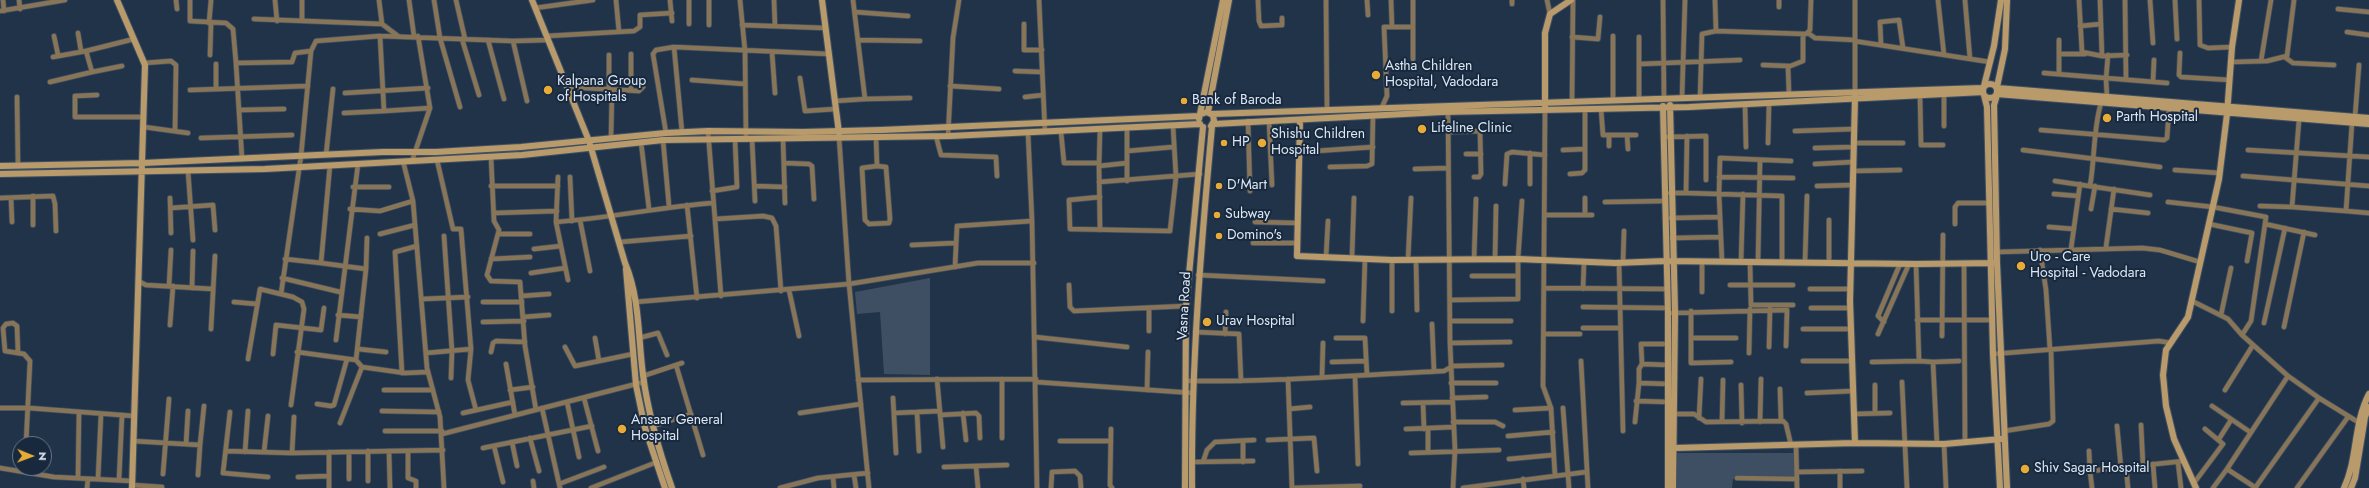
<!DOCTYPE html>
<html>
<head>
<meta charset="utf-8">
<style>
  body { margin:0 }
  #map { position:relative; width:2369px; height:488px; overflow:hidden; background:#213348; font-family:Jost,sans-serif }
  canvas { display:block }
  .north { position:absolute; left:12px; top:436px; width:40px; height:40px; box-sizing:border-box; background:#18293d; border:1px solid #677587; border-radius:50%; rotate:91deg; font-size:11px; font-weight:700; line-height:16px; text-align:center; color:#dde8f6 }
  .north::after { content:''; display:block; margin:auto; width:14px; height:18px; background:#e9ab38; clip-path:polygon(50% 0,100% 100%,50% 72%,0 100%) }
</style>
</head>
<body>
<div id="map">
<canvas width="2369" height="488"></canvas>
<div class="north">N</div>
</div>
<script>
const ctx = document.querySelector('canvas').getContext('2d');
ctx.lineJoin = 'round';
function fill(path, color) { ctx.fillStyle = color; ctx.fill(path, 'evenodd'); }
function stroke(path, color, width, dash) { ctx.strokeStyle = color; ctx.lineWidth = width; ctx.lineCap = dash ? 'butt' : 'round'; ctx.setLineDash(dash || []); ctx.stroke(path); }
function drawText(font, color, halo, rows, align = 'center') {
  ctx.font = font + ' Jost,sans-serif'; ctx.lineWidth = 4; ctx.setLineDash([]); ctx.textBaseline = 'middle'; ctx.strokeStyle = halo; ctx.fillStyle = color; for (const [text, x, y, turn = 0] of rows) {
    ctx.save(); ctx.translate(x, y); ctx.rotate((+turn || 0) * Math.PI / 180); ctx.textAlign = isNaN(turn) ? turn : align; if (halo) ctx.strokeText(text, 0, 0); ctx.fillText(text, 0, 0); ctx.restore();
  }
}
const green = new Path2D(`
  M930,278V375L884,374L880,312L857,314L855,292Z
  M1677,453H1794V480L1733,479L1732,488H1677Z`);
const street = new Path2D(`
  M3,0L4,11
  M19,0L20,9
  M176,0L177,9
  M190,0V21L226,23L233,29L236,63
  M275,0L277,21
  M379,0L382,24
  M409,0L414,36
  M434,0L440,38L460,107
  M456,0L465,39
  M616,0L619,32
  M670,0L672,21
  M689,0V24
  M709,0V25
  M740,0L745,51L746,139
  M774,0L775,26
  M1039,0L1045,132
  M1258,0L1259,21L1261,26L1282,25V18
  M1326,0L1327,109
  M1367,0L1368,15
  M1391,0L1392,27
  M1547,0L1550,14
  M1663,0L1664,99
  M1715,0L1716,31
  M1779,0V7
  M1938,0L1944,55
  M1965,0L1970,59
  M2079,0L2082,52L2102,56L2127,55
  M2100,0L2102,56
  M2125,0L2126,79
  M2150,0L2153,43
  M2175,0L2177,39
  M2199,0L2200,45L2208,48L2232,47
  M1512,4V0
  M535,8L593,0
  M2338,9L2369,12
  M0,11L65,0
  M855,12L908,16
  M254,19L382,24L398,36
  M302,21V0
  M209,23L211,0
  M1024,24V50H1042
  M742,25L825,28
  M2080,26L2101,24
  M2347,32L2369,35
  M78,33L81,51
  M1808,33L1815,38L1855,40
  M54,36L58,55
  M380,36L384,111L430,108
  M547,36L634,31L640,27V15L672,13
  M1613,36V101
  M1572,37L1598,39L1600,17
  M462,39L479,95
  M488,40L504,99
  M858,40L920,41
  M513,41L527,101
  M1854,41L1990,62
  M1881,45L1880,22L1899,20L1903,48
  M674,47L682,132
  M86,51L134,39
  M772,52L775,93
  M2180,53L2179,75L2181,77L2230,80
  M2059,54H2085
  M210,55L211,23
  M609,55V90
  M53,57L86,51L92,72L122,66
  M2286,58L2293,63L2334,65
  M1413,59V0
  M2261,61L2271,0
  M2232,62L2267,61L2287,56L2294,0
  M144,63L171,61L176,65L175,131
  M216,64V89
  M1640,64L1740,60
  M1763,65L1789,66
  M1015,71L1042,72
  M2044,73L2167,83
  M2059,74V40
  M800,78L805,111L836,109
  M692,80L745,84
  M50,82L92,72
  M2153,82L2154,60
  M950,86L999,89
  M568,87L639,91L643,87
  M190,90L308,86
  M631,90V54
  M1855,91V0
  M345,93L428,88
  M1789,94L1788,67L1803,61V34
  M1944,94V126
  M97,95L75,96V117H144
  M1920,96L1921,145H1943
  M17,97L18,166
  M1025,97L1043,95
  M2107,97L2106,79L2108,55
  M1682,98L1685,0
  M1700,98L1702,34L1716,31L1806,34L1810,30L1811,0
  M865,99L910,98
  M1639,100V37
  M835,101L865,99L853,0
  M1572,102L1573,0
  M1745,105L1746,147
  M1382,107L1387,96L1384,27H1413
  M1601,109L1603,135H1636
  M240,110L284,109
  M1545,110L1543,386L1551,408L1555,476
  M1448,112L1450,343L1455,450L1453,488
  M344,113L384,111
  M2355,117L2359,65
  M2299,120L2292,207L2346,211
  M1248,121L1250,191
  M1269,121L1272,185
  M2352,123L2346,211L2369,213
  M144,127L188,133
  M1127,128V181
  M2041,130L2164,140L2167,138L2169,109
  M708,131L721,296
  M1795,131L1854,129
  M1061,132L1064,163H1099
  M1448,132L1480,131L1481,174L1479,177H1474
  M666,133L653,54L656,50L674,47L829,54
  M1028,133L1032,221
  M1627,135L1628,149
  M936,136L941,155L996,157L997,176
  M948,136L953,38L959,0
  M1609,136V146
  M1687,136L1686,193L1719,194L1722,262
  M839,137L849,284L869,488
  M876,137L877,166L886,167L890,219L889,223L869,224L865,220L862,168L877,166
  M1668,137L1706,136V180
  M201,138L292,135
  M611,138L612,90
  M752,139L755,201
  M783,139L785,203
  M663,140L669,206
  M641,142L649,209
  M1768,143L1769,104
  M1854,143H1903
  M1815,148L1854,147
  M1563,150L1585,149
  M2023,150L2160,167
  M2248,150L2369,157
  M1127,151L1173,147
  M1316,151L1373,147
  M1530,153V184
  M1466,154H1481
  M326,155L333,89
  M491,157L494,221L499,230L487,275L491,281L520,282L525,346L536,410
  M242,159L236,63L292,62L295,53L311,51
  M437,160L453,229H461L471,349L468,380L476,410
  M403,161L413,201L427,368L440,417L444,488
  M412,161L430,108L418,36
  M784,163L809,164L812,166L814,199
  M1815,164L1853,162
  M330,165L321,263L366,269L356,360L362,367L405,373L428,372
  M1099,166L1127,163
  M1330,167L1367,166L1372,164L1373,115
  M1415,169L1448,168
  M2175,170L2220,173
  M188,171L193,240
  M1853,171L1900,170
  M1570,174L1582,173L1585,170V109
  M2243,176L2369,186
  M570,177L572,221
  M1719,177L1793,178
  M2055,181L2150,195
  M1099,182L1200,174
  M1505,184L1507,154L1512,152L1545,155
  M491,186H558
  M755,186L785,187
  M1817,186L1853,185
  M2090,186C2095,158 2093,130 2101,103
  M353,187H389
  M712,191L737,187L735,139
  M1670,193H1686
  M2054,194L2078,196
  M33,196V225
  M1100,197L1069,200L1070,229L1170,231L1176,177L1173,126
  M0,198L53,196L55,204L56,231
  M11,198L12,222
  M170,198L171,233
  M1605,202L1665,201
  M2168,202L2213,207L2266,217L2251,321L2242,335
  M687,205L697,298
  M2260,206L2292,207
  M171,208L213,205L215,230
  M350,209L380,211L413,201
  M2091,209L2095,186
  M2111,209L2148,213
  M494,213L557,211
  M1546,215H1592
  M1585,215V198
  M1671,218L1720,217
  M715,219L763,216L772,218L776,226L781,291
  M580,220L590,271
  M1829,220V263
  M556,222L558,177
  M1255,222L1298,223
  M1955,224V207L1958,203H1989
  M2209,224L2252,233L2247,261
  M2265,224L2315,235
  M2049,227L2074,229
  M1100,230L1099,166L1100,130
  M380,234L415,225
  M498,234H530
  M444,236L452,351L451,378
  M1672,238L1721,237
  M620,242L691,236
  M1253,243H1296
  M912,245L955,243
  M2106,247L2114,189
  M534,249L561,246
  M2071,249L2080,184
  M2040,250L2046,290L2050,350
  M1997,252L2142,248L2160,250L2200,262
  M1326,257L1328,221
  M1352,257L1354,198
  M285,259L321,263
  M491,259L530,257
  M1392,260V311
  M1408,260L1411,198
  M1416,260L1417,310
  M1474,260L1476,199
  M1495,260L1496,206
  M1702,261V292
  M1741,262L1743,194
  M1750,262L1751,305H1793
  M1758,262L1760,161
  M1782,262V196L1719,194L1720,158L1791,161
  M1805,262L1807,196
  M1619,263L1623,431
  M1623,263L1624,231
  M1964,263L1965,442
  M1916,264L1919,361L1933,362L1937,444
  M955,267L957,226L1032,221L1037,488
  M366,269L367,238
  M531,273L565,268
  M1198,275L1323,281
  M1472,276H1517
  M282,278L340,292
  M568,280L556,222C609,218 661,207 713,203
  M138,281L146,285L213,289
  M1069,285L1070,307L1074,311L1186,306
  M1730,285H1793
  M169,286L171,250
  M192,288L193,251
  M1545,288L1667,289
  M1583,289L1584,262
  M1810,289H1851
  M789,290L799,336
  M281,294L301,156L311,51L316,41L380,36L513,41L548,40
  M521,296L549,294
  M422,299L468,297
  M1450,300L1518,299V259L1522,201
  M2192,301L2228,319L2242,335L2288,376L2319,398L2358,422
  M234,302L257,304
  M483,302H522
  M635,302L849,284L978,263H1034
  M1583,307L1668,308
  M1811,308H1851
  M1691,311V363L1731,362
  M1672,313L1787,310L1786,346
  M338,315L361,317
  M2221,315L2231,268
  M523,317L549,315
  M1917,320H1992
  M1363,321L1365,258
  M1450,321H1511
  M483,322L524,321
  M1884,322L1878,316L1900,264
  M2264,323L2285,228
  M1432,324L1434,371
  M170,325L173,286
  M2284,327L2304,232
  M1583,328H1620
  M211,329L215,256
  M1803,329H1851
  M1149,331V309
  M1195,332L1239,334L1241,381
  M1225,334L1226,312
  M1544,334H1580
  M1878,334L1909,264
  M1942,336L1943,235
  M1035,337L1127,347
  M595,338L599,361
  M639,338L658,333L667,355
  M1336,338H1365L1367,375
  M1691,338H1736
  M336,340L358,164
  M1450,343L1510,342
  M1669,344H1641L1642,364L1639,369V383L1669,384
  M565,347L575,366L633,354
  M1769,347L1770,309
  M358,349L386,352
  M297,352L356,360
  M491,352L493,343L496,341L525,342
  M18,353L17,326L13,323L6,324L3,328L5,351L24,354L30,361L26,444
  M426,353L471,349
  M1749,353L1750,309
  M273,354L276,325L321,330L324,308
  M1993,354L2159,341L2171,343
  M248,359L260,289L293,297L302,302L304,309L291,405
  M1581,361L1588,488
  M1803,361H1852
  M1332,362L1366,361
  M1872,362L1919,361
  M1933,362L1959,361
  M506,364L515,415
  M1642,364L1669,365
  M676,365L703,455
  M402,373L395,252L417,246
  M643,376L682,363
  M1355,376L1358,464
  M1322,377L1323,343
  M937,379L943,447
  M1002,379V438
  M1288,379L1292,488
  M858,380L1036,379
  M1186,381C1272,382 1358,375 1444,371L1453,366L1502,365
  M1036,382L1193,393
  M1902,382L1907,488
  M1451,383H1496
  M1741,385L1742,423
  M1780,389L1781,421
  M384,390H433
  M510,390L533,387
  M1147,390L1148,352
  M2225,390L2253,345
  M1807,393L1853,391
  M584,398L598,451
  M893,398L896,453
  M1452,398L1486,397
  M1636,401L1669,402
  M567,402L579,457
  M1403,403L1452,402
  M1423,403L1424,429
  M317,404L331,406L334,405L347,359
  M2212,406L2250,432
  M0,408H29L134,416
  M542,408L560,488
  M1563,408L1569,488
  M1289,409L1310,407
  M1515,410L1551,408
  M382,411L439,412
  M230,412L223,473L268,477
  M917,412L919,451
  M463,413L513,402
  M800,413L861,404
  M894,413L940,411
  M963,413L966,440
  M1875,413V385
  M1671,414H1694L1706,422L1783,421L1786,424L1791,445
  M1854,414L1890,413
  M940,415L976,413L979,416L980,438
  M1699,418L1701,379
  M1453,422H1495L1503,426
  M1635,422L1639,383
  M1722,422L1723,380
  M1760,422L1761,379
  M340,423L362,367
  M2141,425L2143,465
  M653,426L691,414
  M2117,426L2121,468
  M1111,429L1110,485L1112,488
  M1406,429L1454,427
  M1428,429V451
  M385,431H442
  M2004,431L2049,424L2053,421L2051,350
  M442,434L644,382
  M1508,436L1553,432
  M530,438L539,471
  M2219,439L2231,420
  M1268,440L1314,438L1317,471
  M133,441L200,445L198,475
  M1060,441H1111
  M1243,441V462
  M512,442L517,466
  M186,444L188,411
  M1944,444L1946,488
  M200,445L204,406
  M1796,445L1797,488
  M494,446L503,482
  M483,448L592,426
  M226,451L292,453L443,450
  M389,451L390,488
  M408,451V478L416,481V488
  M2089,451L2090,471
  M245,452L248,411
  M264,452L268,416
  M329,452V488
  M349,452V479
  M292,453L294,417
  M1411,453L1499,450
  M1509,459L1553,455
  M1192,462L1253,461
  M1203,462L1207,450L1215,442L1254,440
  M2178,462L2181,488
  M2153,464L2155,488
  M976,466L978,488
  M944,467L1007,465
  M2126,467L2128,488
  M0,468L54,477L132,481
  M1840,471V488
  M1797,472L1862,471
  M163,474L169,399
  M854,475L856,488
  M298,477L329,476
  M833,477L834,488
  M78,478L79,412
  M1737,478L1797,479
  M98,479L101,414
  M1523,479L1524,488
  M119,480L122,415
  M368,481V451
  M533,481L534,488
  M2194,483L2223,444L2205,429
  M559,484L604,467
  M132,485L162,487
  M87,488L88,479
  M591,488L657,462
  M780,488L818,478L868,473
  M1051,488L1052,472L1075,471L1080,476L1081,488
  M1292,488L1360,486
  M1463,488L1586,472
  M2092,488L2090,471L2184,461
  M2213,488L2227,469
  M2255,488L2319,398
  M2256,488L2227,469L2288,376
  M2297,488L2348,417`);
const secondary = new Path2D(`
  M117,0L145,65L132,488
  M532,0L589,141L625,263C640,298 638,338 643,375C648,414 659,451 672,488
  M822,0L839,133
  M1983 91a7 7 0 1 1 14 0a7 7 0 1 1-14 0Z
  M1984,86L1994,46L2001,0
  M1997,87L2005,49L2007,0
  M1997,88L2369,118
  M1997,94L2369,124
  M1984,95L1987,107L1993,354L2000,488
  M1997,95L1994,105L1997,263L2007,488
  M1855,97L1850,301L1855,443
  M1670,105L1675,312L1673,488
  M1545,106V33L1550,14L1571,0
  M1663,106L1668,313V488
  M1208,112L1229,0
  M1201,114L1207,112L1213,115L1214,121L1211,126
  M1212,114L1983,88
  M1199,119L1223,0
  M1300,120L1297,256L1392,260L1518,259L1615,263L1666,261L1916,264L1997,263
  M1214,124L1442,112L1689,107L1983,92
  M0,166L143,163L383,152H436L521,147L666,133L708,131L803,132L881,130L1199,116
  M0,174L265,169L522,155L663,140L950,136L1200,124
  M626,269L636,385L645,428L665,488
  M1674,448L1855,443L1944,444L2001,439
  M1185,488L1186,306L1203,127
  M1192,488C1191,367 1201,246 1212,126
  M2196,488L2174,439L2166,406L2163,375L2166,350L2188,317L2219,179L2227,114L2232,47L2239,0
  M2344,488C2358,458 2353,425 2369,394
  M2351,488L2355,478L2365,417L2369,407`);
const markers = [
  [1376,75,5,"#e9ab38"],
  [548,90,5,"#e9ab38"],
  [1184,101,4,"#e9ab38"],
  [2107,118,5,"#e9ab38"],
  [1422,129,5,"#e9ab38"],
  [1224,143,4,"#e9ab38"],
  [1262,143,5,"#e9ab38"],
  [1219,186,4,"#e9ab38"],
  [1217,215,4,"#e9ab38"],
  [1219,236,4,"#e9ab38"],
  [2021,266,5,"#e9ab38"],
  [1207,322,5,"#e9ab38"],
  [622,429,5,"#e9ab38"],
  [2025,469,5,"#e9ab38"]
];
const poiNames = [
  ["Astha Children",1385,67],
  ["Hospital, Vadodara",1385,83],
  ["Kalpana Group",557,82],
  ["of Hospitals",557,98],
  ["Bank of Baroda",1192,101],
  ["Parth Hospital",2116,118],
  ["Lifeline Clinic",1431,129],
  ["Shishu Children",1271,135],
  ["Hospital",1271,151],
  ["HP",1232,143],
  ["D'Mart",1227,186],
  ["Subway",1225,215],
  ["Domino's",1227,236],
  ["Uro - Care",2030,258],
  ["Hospital - Vadodara",2030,274],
  ["Urav Hospital",1216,322],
  ["Ansaar General",631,421],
  ["Hospital",631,437],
  ["Shiv Sagar Hospital",2034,469]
];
const streetNames = [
  ["Vasna Road",1185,306,-87]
];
fill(green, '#3f4f63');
stroke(street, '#3f5064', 6);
stroke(secondary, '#3f5064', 8);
stroke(street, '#887558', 4.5);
stroke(secondary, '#b89a6b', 6);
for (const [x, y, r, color] of markers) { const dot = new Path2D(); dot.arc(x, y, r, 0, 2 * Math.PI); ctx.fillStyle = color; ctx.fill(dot); stroke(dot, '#18293d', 1.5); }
drawText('14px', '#dde8f6', '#18293d', poiNames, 'left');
drawText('14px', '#dde8f6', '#18293d', streetNames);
</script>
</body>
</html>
